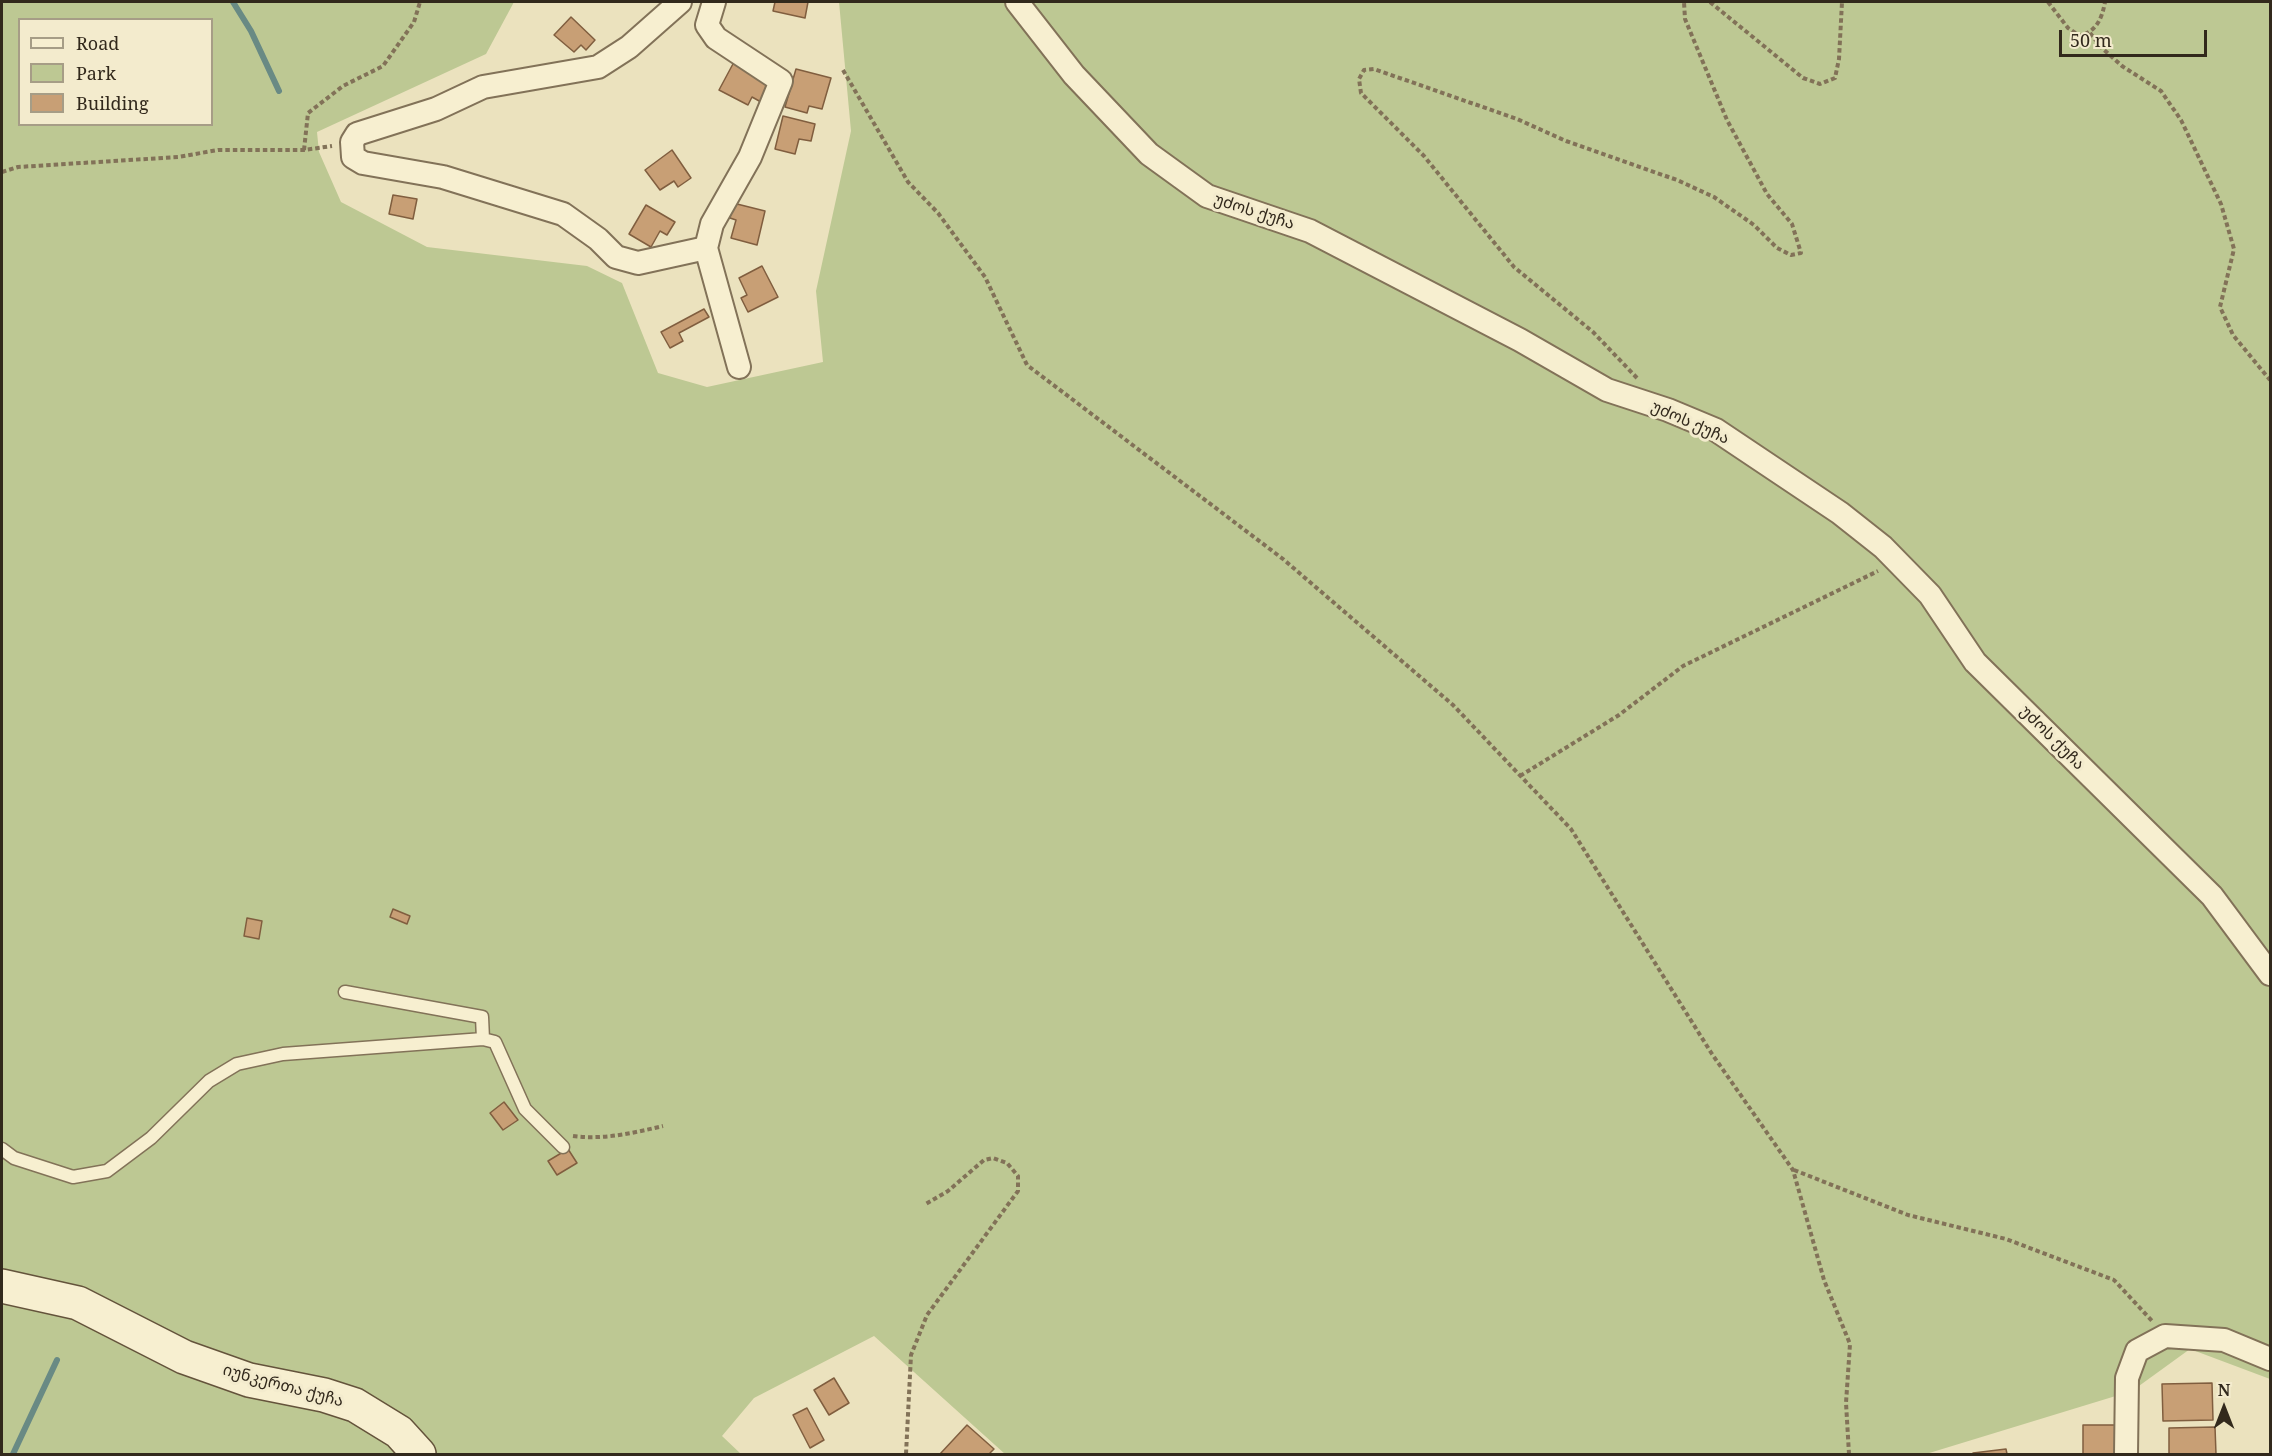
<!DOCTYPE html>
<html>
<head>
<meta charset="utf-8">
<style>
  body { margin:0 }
  #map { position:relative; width:2272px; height:1456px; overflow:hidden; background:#ebe2be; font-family:"Noto Serif",serif }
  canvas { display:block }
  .frame { position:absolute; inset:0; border:3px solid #32291c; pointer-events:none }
  .legend { position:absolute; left:18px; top:18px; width:195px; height:108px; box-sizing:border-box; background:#f3ebcd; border:2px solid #a69d86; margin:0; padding:8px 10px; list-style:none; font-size:18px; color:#32291c }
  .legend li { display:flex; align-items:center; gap:12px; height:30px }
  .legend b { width:30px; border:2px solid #a69d86 }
  .north { position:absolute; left:2194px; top:1378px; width:60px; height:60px; -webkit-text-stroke:4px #f3ebcd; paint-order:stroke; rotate:0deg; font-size:16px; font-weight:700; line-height:24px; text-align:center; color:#32291c }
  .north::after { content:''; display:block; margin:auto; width:21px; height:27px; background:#32291c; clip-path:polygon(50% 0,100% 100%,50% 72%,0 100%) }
  .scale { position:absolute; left:2059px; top:30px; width:148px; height:27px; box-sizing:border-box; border:3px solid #32291c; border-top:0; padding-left:8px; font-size:18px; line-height:21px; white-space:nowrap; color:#32291c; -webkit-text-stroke:4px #f3ebcd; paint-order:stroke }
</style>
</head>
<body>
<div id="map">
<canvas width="2272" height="1456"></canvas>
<div class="frame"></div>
<ul class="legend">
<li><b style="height:8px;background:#f7efd0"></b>Road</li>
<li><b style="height:16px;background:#bdc893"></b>Park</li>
<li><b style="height:16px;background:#c89f75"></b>Building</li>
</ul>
<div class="north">N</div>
<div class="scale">50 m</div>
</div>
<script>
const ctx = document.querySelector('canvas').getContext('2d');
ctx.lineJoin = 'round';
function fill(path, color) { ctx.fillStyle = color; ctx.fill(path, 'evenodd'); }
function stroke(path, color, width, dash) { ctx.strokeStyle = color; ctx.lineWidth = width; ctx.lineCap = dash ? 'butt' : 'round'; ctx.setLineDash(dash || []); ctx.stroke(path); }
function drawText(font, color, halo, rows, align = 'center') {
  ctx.font = font + ' "Noto Serif","Noto Sans Georgian",serif'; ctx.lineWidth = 6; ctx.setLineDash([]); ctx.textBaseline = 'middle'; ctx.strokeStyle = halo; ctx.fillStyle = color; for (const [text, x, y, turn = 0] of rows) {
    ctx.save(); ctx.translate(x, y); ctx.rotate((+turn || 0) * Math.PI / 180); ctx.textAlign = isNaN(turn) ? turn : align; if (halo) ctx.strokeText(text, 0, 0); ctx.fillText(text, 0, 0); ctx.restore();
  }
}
const green = new Path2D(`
  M2,2H514L486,54L317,132L319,152L341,202L427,247L587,266L622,283L658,373L707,387L823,362L816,291L851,131L839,2H2270V1379L2190,1349L2132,1391L1926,1454H1005L874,1336L754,1398L722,1436L741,1454H2ZM20,20H212V124H20Z`);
const stream = new Path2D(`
  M233,2L251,31L279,91
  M13,1454L57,1360`);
const building = new Path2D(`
  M775,2H808L805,18L773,11Z
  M571,17L595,40L586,50L581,45L574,52L554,35Z
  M734,62L772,81L761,102L752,97L748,105L719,90Z
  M796,69L831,78L822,109L809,106L807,113L785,107Z
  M783,116L815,124L811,141L799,139L795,154L775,149Z
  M672,150L691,178L678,187L674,181L660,190L645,170Z
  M393,195L417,199L413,219L389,214Z
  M733,203L765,211L757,245L731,238L736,220L730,218Z
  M646,205L675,222L667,235L660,231L651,247L629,234Z
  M762,266L778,297L748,312L741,298L747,295L739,278Z
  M704,309L709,317L679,333L683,341L670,348L661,332Z
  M393,909L410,916L407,924L390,917Z
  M247,918L262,921L259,939L244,936Z
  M504,1102L518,1120L503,1130L490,1113Z
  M568,1149L577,1163L557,1175L548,1161Z
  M834,1378L849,1403L829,1415L814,1390Z
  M2212,1383L2213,1420L2163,1421L2162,1384Z
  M807,1408L824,1440L810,1448L793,1415Z
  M967,1425L994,1449L989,1454H940Z
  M2083,1425H2115L2116,1454H2083Z
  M2215,1427L2216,1454H2169V1428Z
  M2006,1449L2007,1454H1973V1453Z`);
const path = new Path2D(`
  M1710,2L1803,78L1820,84L1835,78L1839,59L1842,2
  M2048,2L2068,28L2080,36C2097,31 2102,18 2105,2
  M2090,33L2102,48L2122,66L2161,91L2181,120L2221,204L2234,249L2220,307L2233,335L2270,380
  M843,70L908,182L938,213L985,277L1027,365L1283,559L1453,705L1571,829L1712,1054L1793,1170L1824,1280L1850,1344L1846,1403L1849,1454
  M304,150L308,113L343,86L383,66L414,22L420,2
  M2,172L18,167L178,157L218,150H304L332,146
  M1637,378L1593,332L1514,267L1424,156L1361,93L1359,79L1364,70L1374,69L1517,119L1566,141L1677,180L1714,197L1754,225L1777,248L1791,255L1801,253L1792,224L1767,194L1727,120L1685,19L1684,2
  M1520,776L1619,715L1683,666L1878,571
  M573,1136C604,1140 633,1133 663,1126
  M1794,1170L1908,1215L2006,1239L2114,1280L2152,1321
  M906,1454L911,1355L927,1315L1018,1191V1176L1007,1163L993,1158L984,1160L948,1191L924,1205`);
const lane = new Path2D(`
  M345,992L482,1017L483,1039
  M2,1149L14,1158L73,1177L107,1171L151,1138L209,1081L237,1064L283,1054L483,1039L495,1042L525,1109L563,1147`);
const street = new Path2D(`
  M680,2L629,47L598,67L483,87L436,109L357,134L352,142L353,157L363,163L443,177L563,214L598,239L616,257L638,263L706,248
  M714,2L707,25L716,38L781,81L750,157L712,224L706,248L739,367
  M1017,2L1074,75L1149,154L1207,196L1310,231L1520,340L1607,390L1668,410L1716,430L1840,513L1883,547L1930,595L1975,662L2212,896L2270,974
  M2126,1454L2127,1378L2137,1351L2165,1336L2224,1340L2270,1359`);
const secondary = new Path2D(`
  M2,1286L78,1303L184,1357L249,1380L324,1395L355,1405L399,1432L419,1454`);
const streetNames = [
  ["უძოს ქუჩა",1254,212,18],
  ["უძოს ქუჩა",1690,423,24],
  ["უძოს ქუჩა",2052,738,45],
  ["იუნკერთა ქუჩა",283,1386,15]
];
fill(green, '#bdc893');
stroke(stream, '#698a84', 6);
fill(building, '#c89f75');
stroke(building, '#805e3f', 1.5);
stroke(lane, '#827258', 15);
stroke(street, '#827258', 26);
stroke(secondary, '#64533b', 36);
stroke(path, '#827258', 4, [4.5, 3]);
stroke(lane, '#f7efd0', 12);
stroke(street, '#f7efd0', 22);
stroke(secondary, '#f7efd0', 33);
drawText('16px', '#32291c', '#f3ebcd', streetNames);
</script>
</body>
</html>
